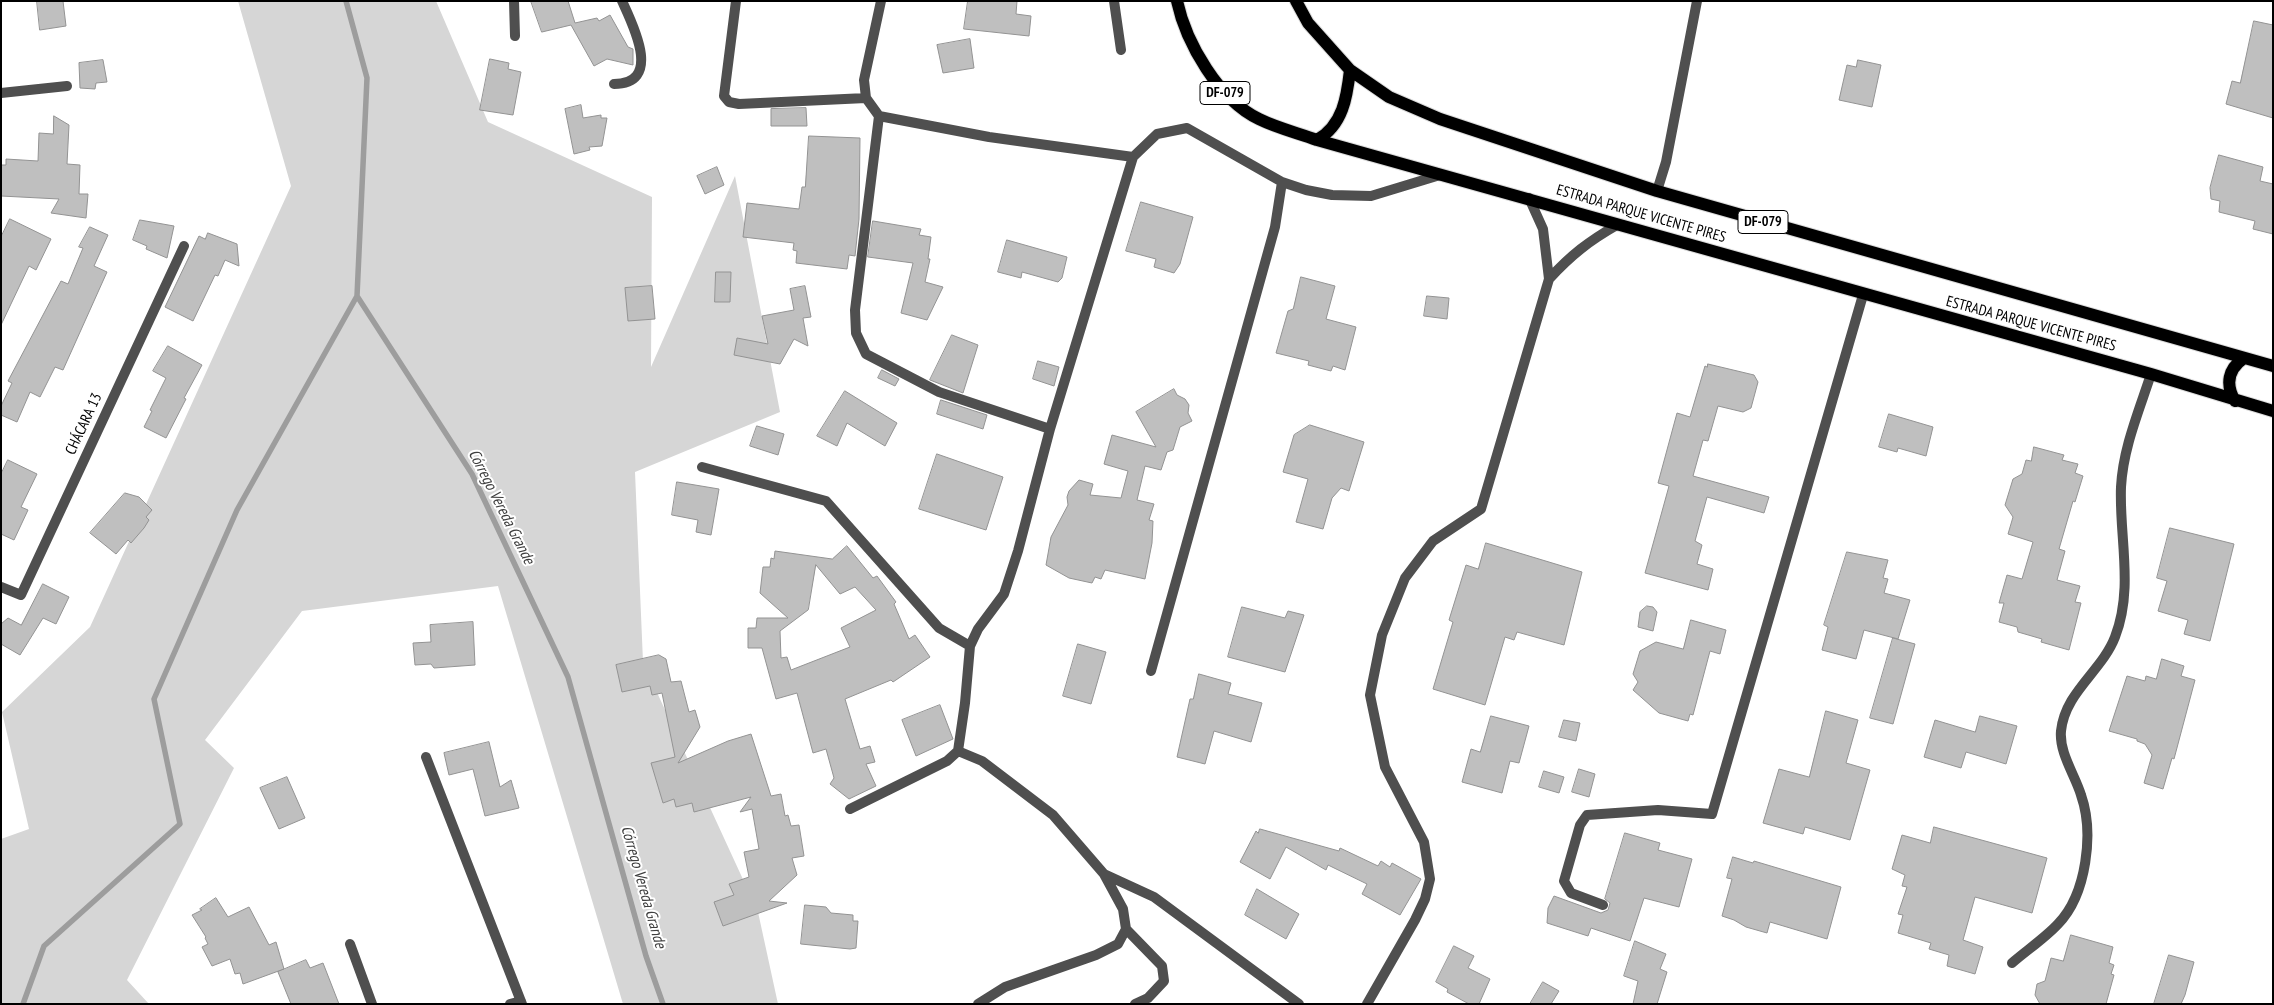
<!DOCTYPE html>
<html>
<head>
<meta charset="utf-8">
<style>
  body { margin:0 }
  #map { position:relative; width:2274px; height:1005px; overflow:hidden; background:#fff; font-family:"PT Sans Narrow",sans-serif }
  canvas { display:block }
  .frame { position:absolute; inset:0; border:2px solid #000; pointer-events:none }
</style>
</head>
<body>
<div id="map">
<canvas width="2274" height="1005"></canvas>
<div class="frame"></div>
</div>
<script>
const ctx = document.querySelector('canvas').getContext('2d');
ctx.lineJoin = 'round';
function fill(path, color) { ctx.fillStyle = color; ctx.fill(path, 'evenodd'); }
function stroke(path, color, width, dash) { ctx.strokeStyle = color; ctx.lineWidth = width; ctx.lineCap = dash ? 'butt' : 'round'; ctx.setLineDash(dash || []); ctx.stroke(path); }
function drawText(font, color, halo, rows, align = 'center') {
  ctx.font = font + ' "PT Sans Narrow",sans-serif'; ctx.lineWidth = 4; ctx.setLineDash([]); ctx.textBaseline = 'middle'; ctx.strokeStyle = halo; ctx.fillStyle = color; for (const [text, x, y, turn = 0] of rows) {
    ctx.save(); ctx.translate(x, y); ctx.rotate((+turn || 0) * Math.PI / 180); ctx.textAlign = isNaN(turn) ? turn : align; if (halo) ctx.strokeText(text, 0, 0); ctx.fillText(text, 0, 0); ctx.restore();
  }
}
const green = new Path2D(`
  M238,1H436L488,122L652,197L651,367L735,176L780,412L635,472L643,662L758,912L778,1004H623L498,586L302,611L205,740L234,768L127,980L149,1004H1V839L29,829L2,712L90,627L291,186Z`);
const stream = new Path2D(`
  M346,1L367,78L357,296L472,474L568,677L646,956L663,1004
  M23,1004L44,946L180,824L154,699L237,510L357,296`);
const building = new Path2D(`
  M37,1H63L66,26L40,30Z
  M531,1H568L575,23L597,18L599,21L610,15L628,47L633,49V65L607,59L594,66L571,25L542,32Z
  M968,1H1017L1016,14L1031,16L1029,36L964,29Z
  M2254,21L2273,25V118L2226,104L2232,81L2240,83Z
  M970,39L974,68L943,73L937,45Z
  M490,59L509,63L508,69L521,72L513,115L480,110Z
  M103,60L107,82L96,83L95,89L80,88L79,63Z
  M1858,60L1881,65L1872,107L1839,100L1847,65L1856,67Z
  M581,105L583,118L601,115V118H607L602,146L589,147L590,150L574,154L565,109Z
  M806,108L807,126H771V109Z
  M54,116L69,125L67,164L80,165L79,194H88L86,218L51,213L59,199L1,196V165H6V159L38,161L39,133L53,134Z
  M809,136L860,138L859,219L855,256L849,255L847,269L796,263L797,251L793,250L794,243L743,237L747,203L799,209L802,187H805Z
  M2219,155L2263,167L2260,181L2273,184V234L2253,229L2255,221L2219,212L2220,201L2211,199L2210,188Z
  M717,167L724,185L705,194L697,176Z
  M1141,202L1193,217L1180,264L1174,273L1154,267L1156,259L1126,251Z
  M10,219L51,239L36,270L29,266L1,325V237Z
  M140,220L174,226L167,258L146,249L147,246L133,240Z
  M873,221L921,229L919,235L931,237L928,259H930L925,282L943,287L927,320L901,313L913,263L868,257Z
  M90,227L108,235L94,266L107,272L63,370L55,367L40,397L30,392L17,422L1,415V406L12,383L8,381L61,281L68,284L83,248L79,247Z
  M208,233L237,244L239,266L225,260L218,276L215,275L193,321L165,307L199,236L205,239Z
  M1007,240L1067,257L1062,278L1058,282L1022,272L1021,278L998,272Z
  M716,272H731L730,302H715Z
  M1301,277L1335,286L1326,319L1356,327L1345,370L1333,366L1331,371L1308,365L1309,361L1276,353L1288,311L1293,309Z
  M652,286L655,319L628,321L625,288Z
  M805,286L811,317L803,318L808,346L794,339L780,364L734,355L737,338L768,344L762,316L794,310L790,289Z
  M1427,296L1449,298L1447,319L1424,316Z
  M952,335L978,345L963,393L930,380Z
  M168,346L202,365L184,398L186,399L166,438L144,427L152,411L150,410L166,378L153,371Z
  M1038,361L1059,367L1054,386L1033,379Z
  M1708,364L1754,375L1758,382L1751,408L1743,412L1718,406L1708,441L1703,440L1693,476L1769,497L1764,513L1707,497L1695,541L1702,545L1697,564L1713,569L1708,590L1645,573L1669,486L1658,483L1677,413L1690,417L1705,366L1707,367Z
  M882,370L899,379L895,386L878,378Z
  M1174,389L1177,395L1185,399L1189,405L1188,413L1192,421L1180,427L1173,450L1167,452L1161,470L1145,466L1137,500L1154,504L1149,520L1153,521L1152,543L1145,579L1105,570L1101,579L1095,577L1092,583L1069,578L1046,565L1051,537L1068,505L1067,497L1069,491L1079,480L1093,484L1090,495L1121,498L1128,471L1104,464L1112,435L1156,447L1136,412Z
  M845,391L897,423L885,446L847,423L837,446L817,436Z
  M941,400L987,415L983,429L937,414Z
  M1889,414L1933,427L1926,456L1898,448L1897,452L1879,447Z
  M1310,425L1364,442L1349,491L1341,488L1332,498L1323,529L1296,522L1308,479L1283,472L1294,435Z
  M757,426L784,434L778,455L750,446Z
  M2034,447L2064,455L2062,460L2078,464L2075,473L2083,476L2075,502L2073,501L2059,549L2065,551L2057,580L2080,586L2075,602L2081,603L2069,650L2041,642L2042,639L2018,632L2017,627L1999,622L2004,603H1999L2007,575L2022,579L2033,542L2008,534L2013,517L2005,505L2013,479L2022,474L2026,460L2031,461Z
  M937,454L1003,477L986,530L919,509Z
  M8,460L37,474L21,507L28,510L14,540L1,534V474Z
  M677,482L719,489L711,535L696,532L698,520L672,515Z
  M125,493L139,497L152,510L146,517L149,520L144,528L131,543L128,540L116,554L90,533Z
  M2170,528L2234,544L2210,641L2184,634L2188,620L2158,611L2167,581L2157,578Z
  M1486,543L1582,572L1564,645L1517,632L1514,640L1505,637L1485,705L1433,689L1453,622L1449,620L1466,565L1478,569Z
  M847,546L873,578L877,576L896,602L894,604L909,639L915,635L930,657L893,682L891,680L845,699L860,749L870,746L875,762L866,764L876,786L849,799L830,784L834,778L826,749L813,753L797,693L776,699L762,648H748V628H756L757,618H788L760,593L763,567H770L771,558L774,559L775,551L832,559ZM816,565L840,594L855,587L876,610L841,628L850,647L791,670L787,657L781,658L780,631L808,610Z
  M1847,552L1888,560L1883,578L1888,579L1884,593L1910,600L1898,639L1864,630L1856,659L1822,650L1828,627L1824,625Z
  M43,584L69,597L56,624L43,618L20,655L1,644V624L8,618L21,625Z
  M1647,606L1653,607L1657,612L1653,631L1638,627L1640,612Z
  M1242,607L1285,618L1288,611L1304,615L1285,672L1228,657Z
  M1691,620L1726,630L1720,654L1710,651L1693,715L1690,714L1688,721L1659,713L1633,690L1638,682L1633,674L1640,651L1656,642L1683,649Z
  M473,622L475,665L434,668L431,664L415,665L413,643L431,642L430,625Z
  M1893,638L1915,644L1893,724L1870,718Z
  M1078,644L1106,652L1091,704L1063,696Z
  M659,655L666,659L671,682L681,681L689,712L695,710L700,727L678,763L728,741L751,734L771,796L781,794L785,816L788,815L791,826L799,825L804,856L792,858L797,875L769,901L787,903L723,926L714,902L734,895L729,884L749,877L744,852L759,849L752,809L740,812L751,797L694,812L692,803L676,807L674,799L663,803L651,763L675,757L662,693L652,695L650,686L622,692L616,665Z
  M2162,659L2184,666L2181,676L2195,680L2174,759L2172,758L2163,789L2144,783L2152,755L2145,744L2137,741V739L2109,731L2127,676L2145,681L2146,676L2156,679Z
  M1199,674L1231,683L1228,694L1262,703L1251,742L1214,731L1205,764L1177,757L1190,699H1193Z
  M940,705L953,739L916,756L902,720Z
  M1826,711L1858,720L1846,763L1870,770L1850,840L1805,827L1803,834L1763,823L1779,769L1809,777Z
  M1491,716L1529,726L1519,763L1510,761L1502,793L1462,782L1471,749L1480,752Z
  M1980,716L2017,726L2006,764L1966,752L1961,768L1924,757L1935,720L1975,732Z
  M1564,720L1580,723L1576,741L1559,737Z
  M489,742L500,787L511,780L519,808L485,816L473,769L449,775L444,753Z
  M1579,769L1595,774L1589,797L1572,792Z
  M1544,771L1564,777L1559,793L1539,787Z
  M287,777L305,818L279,829L260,788Z
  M1934,827L2047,858L2032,913L1975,897L1963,940L1983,947L1975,974L1947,966L1949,955L1929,949L1931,943L1898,933L1903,915L1898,914L1907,887L1902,886L1905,875L1892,869L1902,835L1930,843Z
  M1260,829L1339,851L1340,848L1378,866L1381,861L1390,867L1392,863L1421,879L1400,915L1362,894L1367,884L1328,865L1326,870L1286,847L1270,879L1240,862L1256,831L1258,833Z
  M1625,833L1660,843L1658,850L1692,859L1679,907L1644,898L1630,941L1591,928L1588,936L1547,923L1548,908L1554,896L1601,913L1608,910L1610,903L1605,899Z
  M1733,857L1753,863L1754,861L1841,887L1827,939L1770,922L1767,933L1746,927L1734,920L1722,916L1732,879L1727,878Z
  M1257,889L1299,914L1286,939L1245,915Z
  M216,898L228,917L249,907L269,945L276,942L284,969L243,984L240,973L235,974L230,959L212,966L202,947L208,944L205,938L206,937L192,915L202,910L200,909Z
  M805,905L826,907L831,913L853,915V921H858L856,948L850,949L801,944Z
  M2071,935L2113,947L2109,963L2114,965L2111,974L2114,975L2106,1004H2040L2035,995L2037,984L2045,981L2051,958L2063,961Z
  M1635,941L1666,954L1660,969L1667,972L1657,1004H1633L1638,981L1624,976Z
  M1454,946L1474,956L1468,968L1490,979L1479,1004H1469L1447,992L1448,989L1436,982Z
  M2169,955L2194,962L2185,995L2181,1004H2154Z
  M306,960L310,968L323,963L339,1004H291L278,972Z
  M1543,982L1559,991L1551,1004H1530Z`);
const street = new Path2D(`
  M514,1L515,36
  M736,1L724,96L729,102L739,104L866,98
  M881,1L864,80L866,98L879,116L855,310L856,333L866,354L939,392L1050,429
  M1114,1L1121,50
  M614,84C663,84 633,25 622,1
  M1,93L67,86
  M879,116L989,137L1133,157
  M1657,191L1666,162L1697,1
  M1549,279C1571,255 1589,241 1617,225
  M702,467L826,501L939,628L970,646
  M1,587L21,595L184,246
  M1151,671L1275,227L1282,182
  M426,757L522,1004
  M850,809L947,761L958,751
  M1603,905L1571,893L1564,881L1580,825L1587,815L1658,810L1712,814L1863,295
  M1126,929L1162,966L1164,981L1148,998L1135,1004
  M350,944L372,1004
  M2012,963C2027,950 2045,938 2058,924C2087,894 2094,832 2081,795C2075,775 2059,753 2061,731C2065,692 2102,671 2115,637C2134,588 2119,537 2121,487C2123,448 2139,411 2151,374
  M510,1004L521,1001
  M978,1004L1005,987L1096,955L1118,944L1126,929L1123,909L1104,874
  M1299,1004L1154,897L1104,874L1053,815L982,761L958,751L965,703L970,646L978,629L1004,594L1018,551L1050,429L1133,157L1157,134L1187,128L1282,182L1306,190L1332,195L1371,196L1440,175
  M1367,1004L1415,920L1425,899L1430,879L1424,842L1385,767L1370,695L1382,635L1405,578L1433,541L1481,509L1549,279L1543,229L1529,198`);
const primary = new Path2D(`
  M1177,1C1186,43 1219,100 1259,119C1277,128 1298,133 1317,140L2151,374L2273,411
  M1296,1L1308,23L1350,70L1389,97L1440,119L1657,191L2273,366
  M1317,140C1343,125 1347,97 1350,70
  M2235,401C2225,384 2228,369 2244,358`);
const shields = [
  [1225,93,50],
  [1763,222,50]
];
const shieldNames = [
  ["DF-079",1225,93],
  ["DF-079",1763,222]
];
const streetNames = [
  ["ESTRADA PARQUE VICENTE PIRES",1641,214,16],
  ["ESTRADA PARQUE VICENTE PIRES",2031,324,15],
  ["CHÁCARA 13",84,424,-65]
];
const waterNames = [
  ["Córrego Vereda Grande",501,507,63],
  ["Córrego Vereda Grande",643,887,74]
];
fill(green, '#d6d6d6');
stroke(stream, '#9d9d9d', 5.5);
fill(building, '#bfbfbf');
stroke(building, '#939393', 1);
stroke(primary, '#dbdbdb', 14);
stroke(street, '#4f4f4f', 10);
stroke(primary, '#000', 12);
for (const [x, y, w] of shields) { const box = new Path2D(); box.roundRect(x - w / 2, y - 11.5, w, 23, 4); ctx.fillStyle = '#fff'; ctx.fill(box); stroke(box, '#000', 1); }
drawText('bold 14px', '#000', null, shieldNames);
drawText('15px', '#000', '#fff', streetNames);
drawText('italic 16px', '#3e3e3e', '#fff', waterNames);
</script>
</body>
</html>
